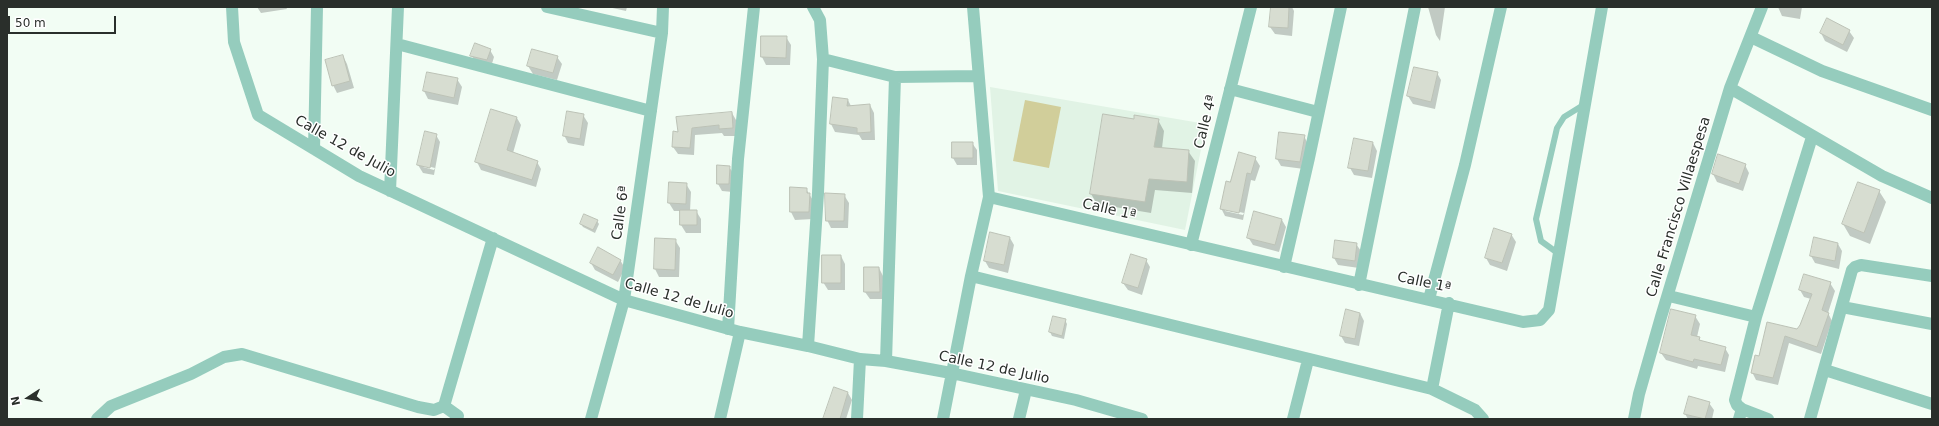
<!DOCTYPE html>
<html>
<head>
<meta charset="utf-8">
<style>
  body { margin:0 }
  #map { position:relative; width:1939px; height:426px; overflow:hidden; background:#f2fdf4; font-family:"DejaVu Sans",sans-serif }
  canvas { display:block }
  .frame { position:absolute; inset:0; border:8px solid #2a2f2b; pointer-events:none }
  .north { position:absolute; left:8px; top:378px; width:40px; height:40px; -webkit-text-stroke:3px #fff; paint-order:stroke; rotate:258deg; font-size:11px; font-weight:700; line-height:16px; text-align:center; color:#2a2f2b }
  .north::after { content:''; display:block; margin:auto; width:14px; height:18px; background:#2a2f2b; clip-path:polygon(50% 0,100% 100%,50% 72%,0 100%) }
  .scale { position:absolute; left:8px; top:16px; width:108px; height:18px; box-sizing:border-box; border:2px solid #2a2f2b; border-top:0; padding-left:5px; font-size:12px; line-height:14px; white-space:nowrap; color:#2a2f2b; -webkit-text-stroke:3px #fff; paint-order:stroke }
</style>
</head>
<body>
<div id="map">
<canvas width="1939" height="426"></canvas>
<div class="frame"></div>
<div class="north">N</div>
<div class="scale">50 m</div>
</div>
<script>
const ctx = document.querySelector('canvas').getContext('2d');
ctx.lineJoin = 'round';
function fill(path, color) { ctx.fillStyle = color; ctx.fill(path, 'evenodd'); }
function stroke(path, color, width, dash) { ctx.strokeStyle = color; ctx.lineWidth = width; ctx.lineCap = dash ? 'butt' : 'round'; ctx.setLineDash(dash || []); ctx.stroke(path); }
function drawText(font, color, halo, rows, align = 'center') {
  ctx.font = font + ' "DejaVu Sans",sans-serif'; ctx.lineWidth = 3; ctx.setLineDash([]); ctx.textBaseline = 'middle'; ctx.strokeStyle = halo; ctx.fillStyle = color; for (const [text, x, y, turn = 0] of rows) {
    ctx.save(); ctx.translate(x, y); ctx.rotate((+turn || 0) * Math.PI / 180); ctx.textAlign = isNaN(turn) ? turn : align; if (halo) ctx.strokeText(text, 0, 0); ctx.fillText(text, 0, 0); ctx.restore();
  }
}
const built = new Path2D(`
  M990,87L1206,124L1185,230L998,191Z`);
const green = new Path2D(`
  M1025,100L1061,107L1049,168L1013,161Z`);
const shadow = new Path2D(`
  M257,7H286L287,9L261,13Z
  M608,7H627L626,11Z
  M1272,7H1292L1294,11L1292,36L1275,34L1270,27Z
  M1428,7H1445L1440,41L1436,35Z
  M1778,7H1802L1800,19L1782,16Z
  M1849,31L1854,38L1847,52L1825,41L1821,33Z
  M786,37L791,45L790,65H766L762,57Z
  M490,50L494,57L491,67L476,63L472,56Z
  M343,56L347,64L354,88L337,93L333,85Z
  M557,57L562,64L557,80L533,74L528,66Z
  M1437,73L1441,80L1435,109L1413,104L1408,96Z
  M457,79L462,87L458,105L428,99L424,91Z
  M848,100L851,106L870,105L874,113L875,140H862L859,135L835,132L831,124Z
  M732,113L736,120L737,136H724L722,133L695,135L694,155L678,154L673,147L679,133Z
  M583,115L588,123L584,146L568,143L564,135Z
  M517,118L521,125L513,153L537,162L541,169L536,187L481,170L477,162Z
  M1134,120H1158L1164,131L1162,148L1188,151L1195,161L1192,193L1155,190L1151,213L1097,204L1091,194Z
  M436,135L440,142L434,175L423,173L418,165ZM423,165L435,168L434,170L423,167Z
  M1304,136L1308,144L1304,169L1281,166L1277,159Z
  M972,143L977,150V165H957L953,158Z
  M1373,143L1377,151L1372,178L1354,175L1350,168Z
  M1255,158L1260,166L1255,181L1251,180L1243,220L1225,216L1221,208L1231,183ZM1225,209L1244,213L1243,215L1225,211Z
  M1745,165L1749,173L1743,191L1717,182L1713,174Z
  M729,167L734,174L733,192L722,191L718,184Z
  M686,184L691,192L690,211H696L701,219V233H686L681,225V211H674L669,203Z
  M806,189L814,202L813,219L795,220L791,212Z
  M1879,191L1886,202L1870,244L1850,236L1843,224Z
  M844,195L849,203L848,228H831L827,220Z
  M1282,220L1286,227L1279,252L1253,245L1248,237Z
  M597,221L599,224L595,233L583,227L581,224Z
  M1511,234L1516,242L1507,271L1490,265L1486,258Z
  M1010,238L1014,245L1008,273L989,268L985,261Z
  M675,240L680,248L679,277H659L655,269Z
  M1356,244L1361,251L1359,268L1338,265L1334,258Z
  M1838,244L1842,251L1839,269L1815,263L1811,256Z
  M841,256L845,264V290H828L823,282Z
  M620,260L625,268L618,282L595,270L591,263Z
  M1146,260L1150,267L1142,295L1128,290L1123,283Z
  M879,268L883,276L884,299H870L865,292Z
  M1830,283L1835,291L1828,313L1832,321L1821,354L1789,343L1778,385L1756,380L1752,372L1760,358L1768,323L1798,330L1811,299L1804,297L1800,290Z
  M1360,313L1364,321L1359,346L1345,343L1341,336Z
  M1695,316L1700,324L1697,337L1702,342L1725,348L1729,355L1725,372L1698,366L1697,369L1666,360L1661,353Z
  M1065,320L1067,324L1064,339L1052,336L1050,332Z
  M848,393L852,400L846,419H824Z
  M1709,403L1714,410L1712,419H1688L1685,414Z`);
const building = new Path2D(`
  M1271,7H1289L1288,28L1269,27Z
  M1827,18L1850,30L1843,45L1820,33Z
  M761,36H787L786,58L761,57Z
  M475,43L491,49L487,60L470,56Z
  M532,49L558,56L553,73L527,66Z
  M343,55L350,81L332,86L325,60Z
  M1414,67L1438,72L1431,102L1407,96Z
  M427,72L458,78L454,98L423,91Z
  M833,97L848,99L847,106L870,104L871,132L857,133V128L830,124Z
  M491,109L517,117L507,150L538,161L532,180L475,162Z
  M567,111L584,114L580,139L563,136Z
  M732,112L733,128L719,129V125L692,128L690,148L672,147L673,131L678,132L676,117Z
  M1103,114L1134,119V115L1159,119L1154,147L1189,150L1187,182L1149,179L1145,202L1090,194Z
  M425,131L437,134L430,168L417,165Z
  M1279,132L1305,135L1300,162L1276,159Z
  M1354,138L1373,142L1368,171L1348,168Z
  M952,142H973V158H952Z
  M1239,152L1256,157L1251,174L1247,173L1239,213L1220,209L1226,181L1230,182Z
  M1718,154L1746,164L1739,184L1712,174Z
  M717,165L730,166L729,184H717Z
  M669,182L687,183L686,204L668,203Z
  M1858,182L1880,190L1864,233L1842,224Z
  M790,187L807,188V193H810L809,212H790Z
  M825,193L845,194L844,221H826Z
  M680,210H697V225H680Z
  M1254,211L1282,219L1275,245L1247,238Z
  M584,214L598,220L593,230L580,224Z
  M1494,228L1512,234L1502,263L1485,258Z
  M990,232L1010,237L1004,265L984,261Z
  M1814,237L1838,243L1835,261L1810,256Z
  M655,238L676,239L675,270L654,269Z
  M1335,240L1357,243L1355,261L1333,258Z
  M598,247L621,260L613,275L590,263Z
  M1131,254L1147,259L1138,288L1122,283Z
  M822,255H841V283H822Z
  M864,267H879L880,292H864Z
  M1804,274L1831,282L1822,310L1829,313L1817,347L1785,336L1773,378L1751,373L1755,355L1759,356L1767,322L1797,329L1800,325L1812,294L1799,290Z
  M1346,309L1360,313L1355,339L1340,336Z
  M1671,309L1696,315L1691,335L1700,337L1699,340L1726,347L1721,365L1694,359L1693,362L1660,353Z
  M1053,316L1066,319L1062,336L1049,332Z
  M834,387L848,392L840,419H823Z
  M1689,396L1710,402L1705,419L1684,414Z`);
const service = new Path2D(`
  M1559,254L1541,241L1536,219L1557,128L1564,117L1585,104`);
const minor = new Path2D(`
  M232,7L234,42L258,115L359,176L624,300L740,332L808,346L860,359L886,361L951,373L1076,400L1142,419
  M547,7L662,33
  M1751,37L1822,71L1932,110
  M397,44L651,111
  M823,59L895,77L978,76
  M1730,88L1882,176L1932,198
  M1230,89L1318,112
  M314,149L317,7
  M390,191L398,7
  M989,197L1523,322L1540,320L1549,310L1602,7
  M1191,245L1251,7
  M1284,267L1309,158L1341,7
  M971,276L1432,389L1475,410L1483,419
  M1359,285L1415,7
  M1669,296L1756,317
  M1429,299L1465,165L1501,7
  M1842,307L1932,324
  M728,329L738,159L754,7
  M808,346L818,193L823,59L820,20L813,7
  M886,361L895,77
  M1825,370L1932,404
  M1432,389L1449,303
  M444,406L493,238
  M444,406L458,416
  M1742,409L1768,419
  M97,419L111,406L191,374L224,357L242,354L418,407L434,410L444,406
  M591,419L624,300L662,33L663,7
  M720,419L740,332
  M857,419L860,359
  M943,419L971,276L989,197L973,7
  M1019,419L1026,390
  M1293,419L1308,360
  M1634,419L1639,394L1661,317L1730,88L1762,7
  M1739,419L1742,409L1737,405L1735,400L1756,317L1812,137
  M1810,419L1852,270L1855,267L1861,265L1932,276`);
const streetNames = [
  ["Calle 4ª",1206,122,-76],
  ["Calle 12 de Julio",345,147,29],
  ["Calle Francisco Villaespesa",1679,207,-73],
  ["Calle 1ª",1109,210,13],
  ["Calle 6ª",621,213,-82],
  ["Calle 1ª",1424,283,12],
  ["Calle 12 de Julio",679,299,16],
  ["Calle 12 de Julio",994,368,12]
];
fill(built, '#e1f3e5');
fill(green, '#d1ce9a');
fill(shadow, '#0003');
fill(building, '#d7ddd1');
stroke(building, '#bcc2b6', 1);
stroke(service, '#95ccbd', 6);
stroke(minor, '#95ccbd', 12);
drawText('14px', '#2a2f2b', '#fff', streetNames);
</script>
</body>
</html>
